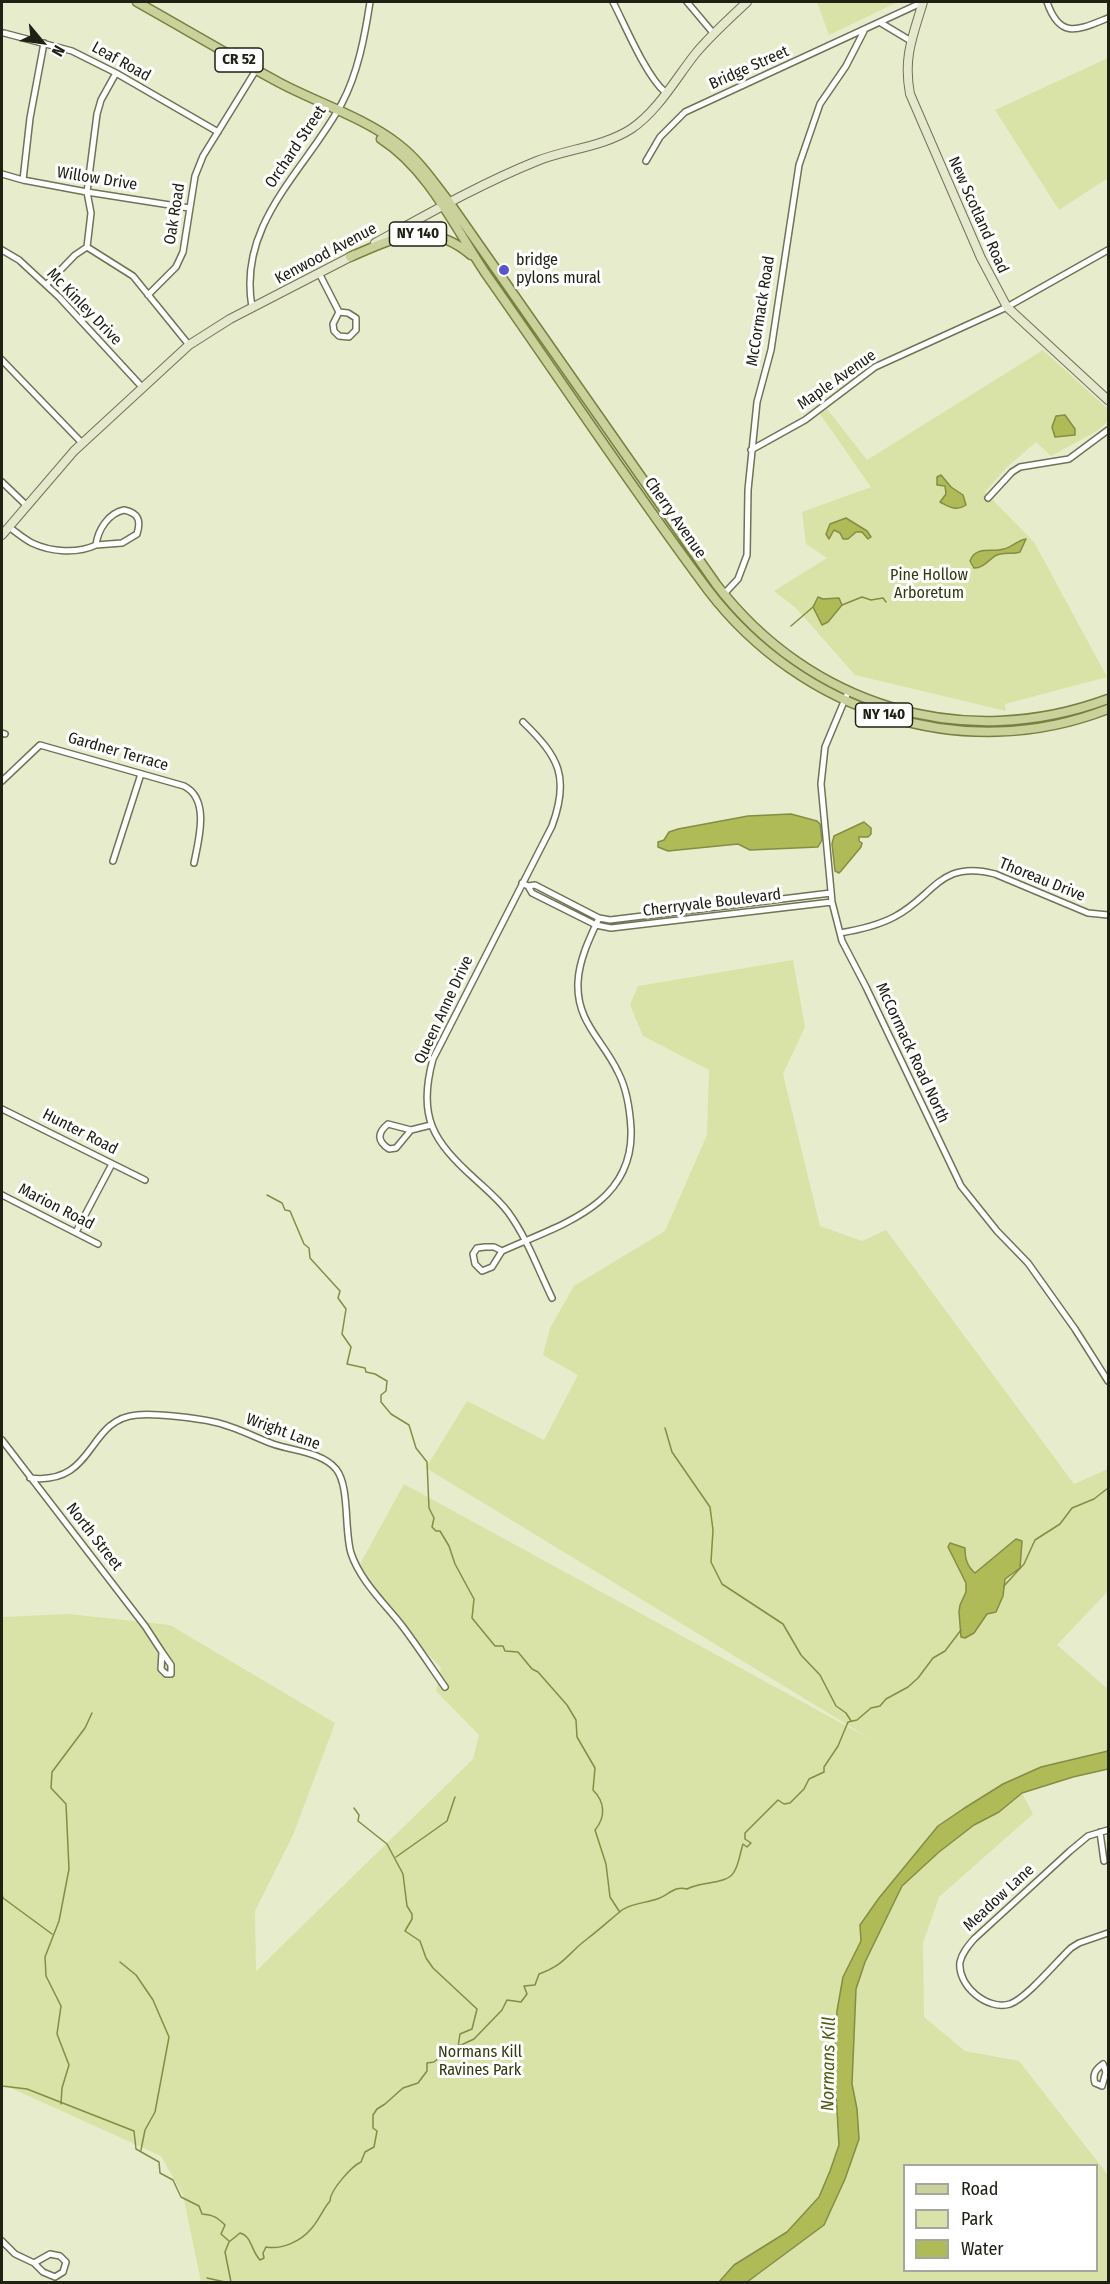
<!DOCTYPE html>
<html>
<head>
<meta charset="utf-8">
<style>
  body { margin:0 }
  #map { position:relative; width:1110px; height:2284px; overflow:hidden; background:#e7edcc; font-family:"Fira Sans Condensed",sans-serif }
  canvas { display:block }
  .frame { position:absolute; inset:0; border:3px solid #202115; pointer-events:none }
  .legend { position:absolute; left:903px; top:2164px; width:195px; height:108px; box-sizing:border-box; background:#fff; border:2px solid #a6a6a1; margin:0; padding:8px 10px; list-style:none; font-size:18px; color:#202115 }
  .legend li { display:flex; align-items:center; gap:12px; height:30px }
  .legend b { width:30px; border:2px solid #a6a6a1 }
  .north { position:absolute; left:12px; top:12px; width:60px; height:60px; -webkit-text-stroke:4px #fff; paint-order:stroke; rotate:119deg; font-size:16px; font-weight:700; line-height:24px; text-align:center; color:#202115 }
  .north::after { content:''; display:block; margin:auto; width:21px; height:27px; background:#202115; clip-path:polygon(50% 0,100% 100%,50% 72%,0 100%) }
</style>
</head>
<body>
<div id="map">
<canvas width="1110" height="2284"></canvas>
<div class="frame"></div>
<ul class="legend">
<li><b style="height:8px;background:#cad19a"></b>Road</li>
<li><b style="height:16px;background:#d9e2a7"></b>Park</li>
<li><b style="height:16px;background:#afbb57"></b>Water</li>
</ul>
<div class="north">N</div>
</div>
<script>
const ctx = document.querySelector('canvas').getContext('2d');
ctx.lineJoin = 'round';
function fill(path, color) { ctx.fillStyle = color; ctx.fill(path, 'evenodd'); }
function stroke(path, color, width, dash) { ctx.strokeStyle = color; ctx.lineWidth = width; ctx.lineCap = dash ? 'butt' : 'round'; ctx.setLineDash(dash || []); ctx.stroke(path); }
function drawText(font, color, halo, rows, align = 'center') {
  ctx.font = font + ' "Fira Sans Condensed",sans-serif'; ctx.lineWidth = 6; ctx.setLineDash([]); ctx.textBaseline = 'middle'; ctx.strokeStyle = halo; ctx.fillStyle = color; for (const [text, x, y, turn = 0] of rows) {
    ctx.save(); ctx.translate(x, y); ctx.rotate((+turn || 0) * Math.PI / 180); ctx.textAlign = isNaN(turn) ? turn : align; if (halo) ctx.strokeText(text, 0, 0); ctx.fillText(text, 0, 0); ctx.restore();
  }
}
const green = new Path2D(`
  M817,2H898L829,35Z
  M1108,58V178L1059,210L995,110Z
  M1043,350L1108,409V421L1097,431L1051,456L1036,442L1006,468L985,492L1034,542L1107,677L1005,704L1006,711L855,675L796,608L774,591L827,558L806,544L802,512L871,487L820,414L827,409L867,460Z
  M793,960L805,1027L783,1074L820,1226L862,1241L886,1230L1074,1484L1108,1469V1591L1057,1645L1108,1689V1751L1041,1767L1003,1784L963,1809L938,1826L879,1898L860,1925L861,1941L843,1977L837,2011L833,2078L836,2093L839,2145L830,2171L819,2197L787,2232L734,2265L719,2282H201L183,2195L161,2156L2,2084V1617L69,1614L170,1625L335,1723L293,1835L255,1911L256,1971L473,1759L479,1735L436,1691L441,1668L409,1633L359,1566L404,1484L874,1741L426,1468L467,1401L544,1440L578,1375L543,1355L550,1328L574,1286L665,1231L707,1135L709,1070L643,1036L630,1005L638,986Z
  M1022,1793L1033,1814L939,1897L923,1943L924,2017L965,2051L1019,2061L1108,2175V2282H747L824,2225L845,2179L859,2139L857,2109L852,2084L856,1989L865,1962L902,1886L939,1852L974,1825L999,1812ZM904,2166H1096V2270H904Z`);
const water = new Path2D(`
  M1065,415L1075,429V435L1055,437L1052,427L1056,416Z
  M941,475L951,487L963,495L966,505C956,512 948,506 940,502L946,494L945,486L937,485V477Z
  M846,518L867,531L871,537L868,539L862,532H856L848,539H843L840,533L834,530L829,539L826,534L830,524Z
  M1026,539L1020,552C1012,555 1003,551 995,556C988,561 983,568 974,568L970,561C976,545 992,553 1004,549C1012,547 1018,540 1026,539Z
  M818,597L823,599L839,598L842,605L828,622L822,625L813,607Z
  M791,814L817,821L820,824L822,840L818,847L750,850L738,844L668,851L658,847V842L664,840L669,832L678,829L748,816Z
  M864,822L871,828V834L868,837H859V841L862,843L861,847L841,871L839,873L835,871L832,844L834,836Z
  M1016,1539L1022,1541L1020,1568L1005,1579L1003,1596L996,1612L987,1614L974,1633L965,1638L961,1637L959,1612L960,1605L966,1592V1583L948,1547L950,1543L965,1548C965,1559 967,1566 975,1573Z
  M1108,1751V1769L1073,1777L1022,1793L999,1812L974,1825L939,1852L902,1886L865,1962L856,1989L852,2084L857,2109L859,2139L845,2179L824,2225L747,2282H719L734,2265L787,2232L819,2197L830,2171L839,2145L836,2093L833,2079L837,2011L843,1977L861,1941L860,1925L879,1898L938,1826L963,1809L1003,1784L1041,1767Z`);
const stream = new Path2D(`
  M842,605L862,597L871,600L883,598L886,602
  M791,626L813,607
  M267,1195L282,1203L285,1210L290,1211L304,1244L309,1248L310,1258L340,1291L338,1298L346,1309L342,1334L351,1347L347,1364L365,1368L366,1372L375,1374L387,1381L386,1391L381,1395V1402L391,1414L409,1425L416,1448L427,1462L429,1508L434,1518L432,1527L436,1531H440L449,1546L455,1564L474,1599L472,1618L495,1646H503L505,1651L518,1652L532,1669L538,1672L567,1705L576,1720L577,1737L595,1768L593,1790C605,1802 606,1817 595,1830L606,1864L610,1897L619,1911
  M665,1428L672,1452L710,1507L713,1530L711,1562L722,1584L783,1624L801,1655L820,1675L836,1706L846,1713L851,1721
  M1004,1586L1024,1564L1035,1540L1060,1524L1072,1508L1094,1499L1108,1488
  M354,1808L359,1815L358,1821L387,1844L403,1874L407,1906L412,1914V1919L405,1931L420,1941L426,1958L433,1968L477,2009L472,2029L460,2034L458,2047
  M396,1857L447,1821L455,1797
  M2,1894L3,1898L52,1934
  M120,1962L136,1975L153,2000L169,2037L155,2112L145,2130L141,2150
  M2,2086L27,2089L134,2131L136,2149L159,2162L160,2173L173,2180L181,2197L199,2206L202,2214C213,2215 217,2217 225,2225L221,2234L229,2241
  M61,2104L62,2088L69,2065L57,2034L61,2006L46,1976L45,1957L59,1921L69,1869L66,1804L51,1788L52,1772L85,1728L92,1713
  M207,2278L225,2282
  M231,2282L225,2252L229,2242L240,2233C252,2236 251,2251 260,2260L264,2258L263,2253L266,2247C282,2250 301,2241 311,2229C319,2220 323,2209 330,2201C330,2190 352,2166 361,2162L365,2152L374,2147L377,2131L373,2128V2115L377,2109L385,2104L403,2088L418,2083L427,2071V2063L434,2062L446,2052L474,2039L502,2010L507,2000L521,2002L527,1994L524,1986L535,1985L539,1974C566,1964 567,1954 587,1939C599,1930 611,1919 622,1910C632,1903 646,1903 657,1899C668,1896 674,1885 687,1889C700,1881 727,1885 734,1872C739,1864 740,1853 743,1844L747,1847L751,1843L745,1839V1833L778,1800L784,1804L790,1803L804,1789L809,1779L824,1772V1767L838,1746L848,1722L857,1720L871,1708L880,1706L886,1699L908,1687L918,1678L933,1658L945,1651L961,1630`);
const street = new Path2D(`
  M613,2C625,25 646,76 665,92
  M687,2L714,34
  M1047,2C1060,40 1078,30 1108,18
  M881,23L911,41
  M4,33L72,51L116,73L218,132
  M646,161L660,137L685,112L923,2
  M2,174L23,180L87,192L189,208
  M23,180L30,118L44,43
  M87,247L133,276L189,345
  M2,250L19,260L59,297L142,387
  M319,273L339,312
  M46,285L75,255L87,247L91,213L87,192L97,114L101,100L116,73
  M148,295L176,267L183,252L195,176L203,156L256,70
  M252,307C237,223 306,170 342,103C358,73 365,35 370,2
  M339,312L348,313L356,318V330L349,337L339,336L334,331L333,324Z
  M2,360L82,443
  M751,450L805,420L875,367L1007,307L1108,250
  M2,482L27,506
  M988,498L1012,472L1020,467L1069,459L1108,430
  M124,510C139,513 141,521 137,534L122,543L96,545C98,529 109,513 124,510Z
  M9,527C16,532 24,539 32,543C51,552 77,554 96,545
  M723,595L738,579L747,555L748,490L757,402L771,350L799,165L820,104L846,66L864,31
  M848,692L825,747L821,784L832,902L842,941L866,987L961,1186L997,1231L1028,1263L1075,1329L1108,1381
  M523,722C559,757 570,777 552,826L433,1059C417,1117 433,1141 475,1179C487,1190 499,1200 508,1212C527,1238 538,1269 552,1298
  M2,733L5,734
  M2,781L40,745L184,786C210,799 199,839 194,863
  M113,861L141,774
  M522,883L528,886L535,885L599,918L610,920L831,893
  M528,886L532,893L596,925L611,928L832,902
  M840,933C858,930 877,926 894,917C934,897 939,859 995,874L1088,913L1108,915
  M2,1109L145,1180
  M411,1130L388,1124C377,1133 377,1141 389,1149L396,1148L411,1130L431,1125
  M2,1195L98,1244
  M76,1232L112,1164
  M485,1247H494L502,1251L492,1267L482,1271L475,1264L473,1254L477,1248Z
  M502,1251C559,1225 634,1206 631,1129C630,1111 627,1089 618,1072C603,1040 576,1022 578,982C579,960 590,937 599,918
  M2,1440L145,1626L162,1652
  M30,1478C96,1486 86,1419 137,1415C154,1413 197,1418 214,1422C234,1426 254,1437 273,1444C293,1451 322,1452 336,1469C350,1486 344,1530 351,1553C360,1581 386,1605 403,1627C418,1647 431,1667 445,1687
  M162,1652L171,1665V1674H166L161,1669Z
  M1108,1830L1088,1836L1070,1851L974,1939C968,1946 962,1953 960,1962C957,1986 988,2011 1010,2004C1027,1998 1057,1961 1071,1948L1079,1943L1108,1933
  M1100,1832L1104,1861
  M1103,2064L1106,2072L1102,2086L1095,2083C1092,2074 1096,2069 1103,2064Z
  M2,2241L15,2254L34,2263
  M50,2254L60,2256L66,2262L63,2272L55,2277L43,2272L34,2263Z`);
const secondary = new Path2D(`
  M923,2C913,36 903,57 910,94L981,258L1007,307L1108,400
  M375,243C428,214 480,184 537,161C567,149 603,147 631,129C658,111 676,78 696,53C711,35 730,18 747,2
  M2,535L74,451L189,345L230,319L354,255`);
const primary = new Path2D(`
  M137,2C185,29 232,57 280,83C318,103 365,118 398,144C419,160 433,181 449,202L716,584C809,706 963,753 1108,699
  M381,139C429,170 455,228 486,274C560,379 631,487 708,590C801,712 963,766 1108,709
  M350,257C394,238 429,219 471,255`);
const markers = [
  [504,270,6,"#5954cc"]
];
const shields = [
  [239,60,48],
  [418,234,57],
  [884,715,57]
];
const shieldNames = [
  ["CR 52",239,60],
  ["NY 140",418,234],
  ["NY 140",884,715]
];
const streetNames = [
  ["Leaf Road",121,62,29],
  ["Bridge Street",749,68,-24],
  ["Orchard Street",296,147,-56],
  ["Willow Drive",97,179,9],
  ["Oak Road",175,214,-81],
  ["New Scotland Road",978,215,66],
  ["Kenwood Avenue",326,254,-28],
  ["Mc Kinley Drive",84,307,46],
  ["McCormack Road",761,311,-81],
  ["Maple Avenue",837,380,-35],
  ["Cherry Avenue",675,518,55],
  ["Gardner Terrace",118,752,16],
  ["Thoreau Drive",1042,880,22],
  ["Cherryvale Boulevard",712,903,-7],
  ["Queen Anne Drive",444,1010,-65],
  ["McCormack Road North",912,1053,65],
  ["Hunter Road",80,1132,27],
  ["Marion Road",56,1207,27],
  ["Wright Lane",283,1432,20],
  ["North Street",94,1537,52],
  ["Meadow Lane",999,1898,-43]
];
const poiNames = [
  ["bridge",516,261],
  ["pylons mural",516,279]
];
const parkNames = [
  ["Pine Hollow",929,576],
  ["Arboretum",929,594],
  ["Normans Kill",480,2053],
  ["Ravines Park",480,2071]
];
const waterNames = [
  ["Normans Kill",829,2064,-89]
];
fill(green, '#d9e2a7');
fill(water, '#afbb57');
stroke(water, '#848d43', 1.5);
stroke(stream, '#848d43', 1.5);
stroke(street, '#6f7457', 8);
stroke(secondary, '#6f7457', 10);
stroke(primary, '#788040', 11);
stroke(street, '#fff', 5);
stroke(secondary, '#e5e8cd', 8);
stroke(primary, '#cad19a', 8);
for (const [x, y, r, color] of markers) { const dot = new Path2D(); dot.arc(x, y, r, 0, 2 * Math.PI); ctx.fillStyle = color; ctx.fill(dot); stroke(dot, '#fff', 2); }
for (const [x, y, w] of shields) { const box = new Path2D(); box.roundRect(x - w / 2, y - 12, w, 24, 4.5); ctx.fillStyle = '#fff'; ctx.fill(box); stroke(box, '#202115', 1.5); }
drawText('bold 15px', '#202115', null, shieldNames);
drawText('16px', '#202115', '#fff', streetNames);
drawText('16px', '#202115', '#fff', poiNames, 'left');
drawText('16px', '#33380d', '#fff', parkNames);
drawText('italic 18px', '#535a11', '#fff', waterNames);
</script>
</body>
</html>
